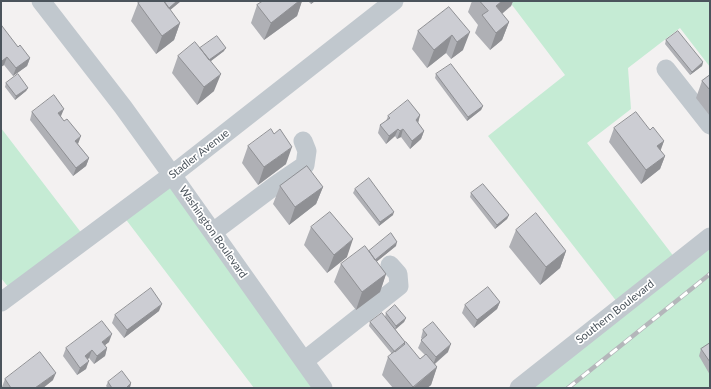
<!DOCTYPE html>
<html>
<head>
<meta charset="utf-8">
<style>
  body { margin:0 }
  #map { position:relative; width:711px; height:389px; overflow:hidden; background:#f3f1f1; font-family:Lato,sans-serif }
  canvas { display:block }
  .frame { position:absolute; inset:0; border:2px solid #4b545c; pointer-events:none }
</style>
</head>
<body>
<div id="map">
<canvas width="711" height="389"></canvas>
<div class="frame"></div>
</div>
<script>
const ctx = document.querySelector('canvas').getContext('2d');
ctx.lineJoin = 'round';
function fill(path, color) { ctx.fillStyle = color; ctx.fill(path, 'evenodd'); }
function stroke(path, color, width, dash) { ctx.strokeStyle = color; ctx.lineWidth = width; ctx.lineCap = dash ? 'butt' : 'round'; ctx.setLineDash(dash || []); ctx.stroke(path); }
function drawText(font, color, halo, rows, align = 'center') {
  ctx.font = font + ' Lato,sans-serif'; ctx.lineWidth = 3.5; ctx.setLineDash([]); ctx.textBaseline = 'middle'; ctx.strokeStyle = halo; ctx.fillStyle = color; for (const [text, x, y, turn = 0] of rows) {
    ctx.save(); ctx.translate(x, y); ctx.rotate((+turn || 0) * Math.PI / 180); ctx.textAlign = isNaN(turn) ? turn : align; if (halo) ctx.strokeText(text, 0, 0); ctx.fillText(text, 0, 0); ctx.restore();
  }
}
const green = new Path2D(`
  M509,1H710V67L680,28L628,68L631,109L587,143L678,262L710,237V388H519L621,307L488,136L565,75Z
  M1,128L86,239L13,293L1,278Z
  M172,175L323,388H254L121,213Z`);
const minor = new Path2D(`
  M41,1L123,107L172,175L323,388
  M666,69L710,125
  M213,232L277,184L305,165L307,151L303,141
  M1,302L172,175L394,1
  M304,361L399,286L398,274L390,265
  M519,388L710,237`);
const rail = new Path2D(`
  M568,388L710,274`);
const wall = new Path2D(`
  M141,1H181L170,10L180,23L174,40L156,54L131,21L138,3Z
  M263,1H302L297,16L264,40L251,23L257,5Z
  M308,1H315L311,4Z
  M472,1H513L511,6L502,14L509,22L502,40L490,50L475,33L478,25L468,12Z
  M449,7L463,50L451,59L446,53L427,68L412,49L418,31Z
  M1,27L18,47L30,58L27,66L13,76L4,65L1,67Z
  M666,40L703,62L702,66L690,75L665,44Z
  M200,48L224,51L211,61L214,91L197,105L172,73L178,56Z
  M436,74L483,106L481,110L467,121L435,78Z
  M710,75V116L696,98L702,81Z
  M6,83L28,88L26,91L15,100L5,87Z
  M32,112L61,116V117L78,144L89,158L86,166L73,176L30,120Z
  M420,115L418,123L424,131L421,139L410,149L401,137L397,139L395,136L386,144L378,133L380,125L386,121L388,116Z
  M614,128L650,130L664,141L660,150L665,156L660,169L641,184L609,142Z
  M248,146L286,164L258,185L242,163Z
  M280,186L323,187L316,204L289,225L273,204Z
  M355,189L393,215L379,226L353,193Z
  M471,193L509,215L507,219L495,229L470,197Z
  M311,227L347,257L327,273L304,245Z
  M516,230L566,251L560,268L540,285L509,247Z
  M396,246L376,262L386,274L380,292L356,310L334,282L341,264L369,251Z
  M500,302L497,309L474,328L462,313L465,305Z
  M159,311L124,338L112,323L115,315Z
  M386,313L406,318L404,322L395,329L405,342V343L420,359L425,355L418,348L422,339L421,338L423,330L448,352L435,364L437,367L431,385L427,388H393L382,375L388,357L392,354L369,326L370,322L385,317Z
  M109,342L105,345L107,348L105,356L94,364L89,358L88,359L86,369L77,375L63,356L66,348Z
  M710,343V375L699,356L701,349Z
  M5,379L53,380L43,388H3L2,387Z
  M108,382L131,383L130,387L129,388H108L106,386Z`);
const shadedWall = new Path2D(`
  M177,1H181L163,16L164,12Z
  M299,1H302L297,16L264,40L271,23Z
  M312,1H315L311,4Z
  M502,1H513L511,6L489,24L496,6Z
  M509,22L502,40L490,50L496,33Z
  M180,23L174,40L156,54L162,36Z
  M470,32L463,50L451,59L457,42Z
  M452,35L446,53L427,68L434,50Z
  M226,48L224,51L203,67L204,63Z
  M7,57L4,65L1,67V64L2,61Z
  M30,58L27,66L13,76L16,68Z
  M703,62L702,66L690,75L692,72Z
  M221,74L214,91L197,105L204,87Z
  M28,88L26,91L15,100L16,96Z
  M483,106L481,110L467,121L468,117Z
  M64,109L61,116L56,121L58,113Z
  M420,115L418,123L416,120Z
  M398,129L395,136L386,144L389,136Z
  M403,129L401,137L397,139L400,131Z
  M424,131L421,139L410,149L412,141Z
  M81,136L78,144L75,141Z
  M664,141L659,155L657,146Z
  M292,147L286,164L258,185L264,167Z
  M665,156L660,169L641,184L646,170Z
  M89,158L86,166L73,176L76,168Z
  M323,187L316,204L289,225L295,207Z
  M394,212L393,215L379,226L380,222Z
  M509,215L507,219L495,229L497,225Z
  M353,239L347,257L327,273L334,255Z
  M397,242L396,246L370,267L372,263Z
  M566,251L560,268L540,285L546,267Z
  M386,274L380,292L356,310L362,292Z
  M500,302L497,309L474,328L477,320Z
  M162,304L159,311L124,338L127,330Z
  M406,318L404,322L395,330L396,326Z
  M112,334L109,342L100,349L102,342Z
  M451,344L448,352L433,365L436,357Z
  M107,348L105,356L94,364L97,356Z
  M92,350L89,358L82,363L85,356Z
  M89,361L86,369L77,375L80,368Z
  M437,367L431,385L427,388H413Z
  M56,373L53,380L43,388H35Z
  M131,383L130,387L129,388H125Z`);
const building = new Path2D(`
  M141,1H164L180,23L162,36L138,3Z
  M164,1H177L169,8Z
  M263,1H299L271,23L257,5Z
  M480,1H502L496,6L509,22L496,33L482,15L488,11Z
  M449,7L470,32L457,42L452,35L434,50L418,31Z
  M2,26L18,47L20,45L30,58L16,68L7,57L2,61L1,60V27Z
  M678,31L703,62L692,72L666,40Z
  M217,36L226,48L209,60L200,48Z
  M195,42L221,74L204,87L178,56Z
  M451,64L483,106L468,117L436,74Z
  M18,74L28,88L16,96L6,83Z
  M710,75V90L702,81Z
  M54,95L64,109L58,113L64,121L67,119L81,136L75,141L89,158L76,168L32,112Z
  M408,100L420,115L416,120L424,131L412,141L403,129L400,131L398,129L389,136L380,125L390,118L388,116Z
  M636,112L650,130L653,127L664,141L657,146L665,156L646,170L614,128Z
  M271,129L274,134L280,129L292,147L264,167L248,146Z
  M307,166L323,187L295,207L280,186Z
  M369,178L394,212L380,222L355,189Z
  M483,184L509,215L497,225L471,193Z
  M330,212L353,239L334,255L311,227Z
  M536,213L566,251L546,267L516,230Z
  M391,233L397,242L375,260L369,251Z
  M365,246L386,274L362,292L341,264Z
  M488,287L500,302L477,320L465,305Z
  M151,288L162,304L127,330L115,315Z
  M395,305L406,318L396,326L386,313Z
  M382,313L405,342L404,343L405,344L395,352L370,322Z
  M102,321L112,334L102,342L107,348L97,356L92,350L85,356L89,361L80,368L66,348Z
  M433,322L451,344L436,357L421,340L427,335L423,330Z
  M406,342L420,359L426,354L437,367L413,387L388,357Z
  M710,343V362L701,349Z
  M40,352L56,373L35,388H11L5,379Z
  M122,371L131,383L126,388H112L108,382Z`);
const streetNames = [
  ["Stadler Avenue",199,154,-38],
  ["Washington Boulevard",213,232,55],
  ["Southern Boulevard",615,312,-38]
];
fill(green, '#c5ebd4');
stroke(minor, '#c1c8ce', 19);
stroke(rail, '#b4b6ba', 4.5);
stroke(rail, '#fff', 3, [9]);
fill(wall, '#afb0b5');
fill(shadedWall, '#8f9094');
fill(building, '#cccdd3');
stroke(building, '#8f9094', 1);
drawText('11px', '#4b545c', '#fff', streetNames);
</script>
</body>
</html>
